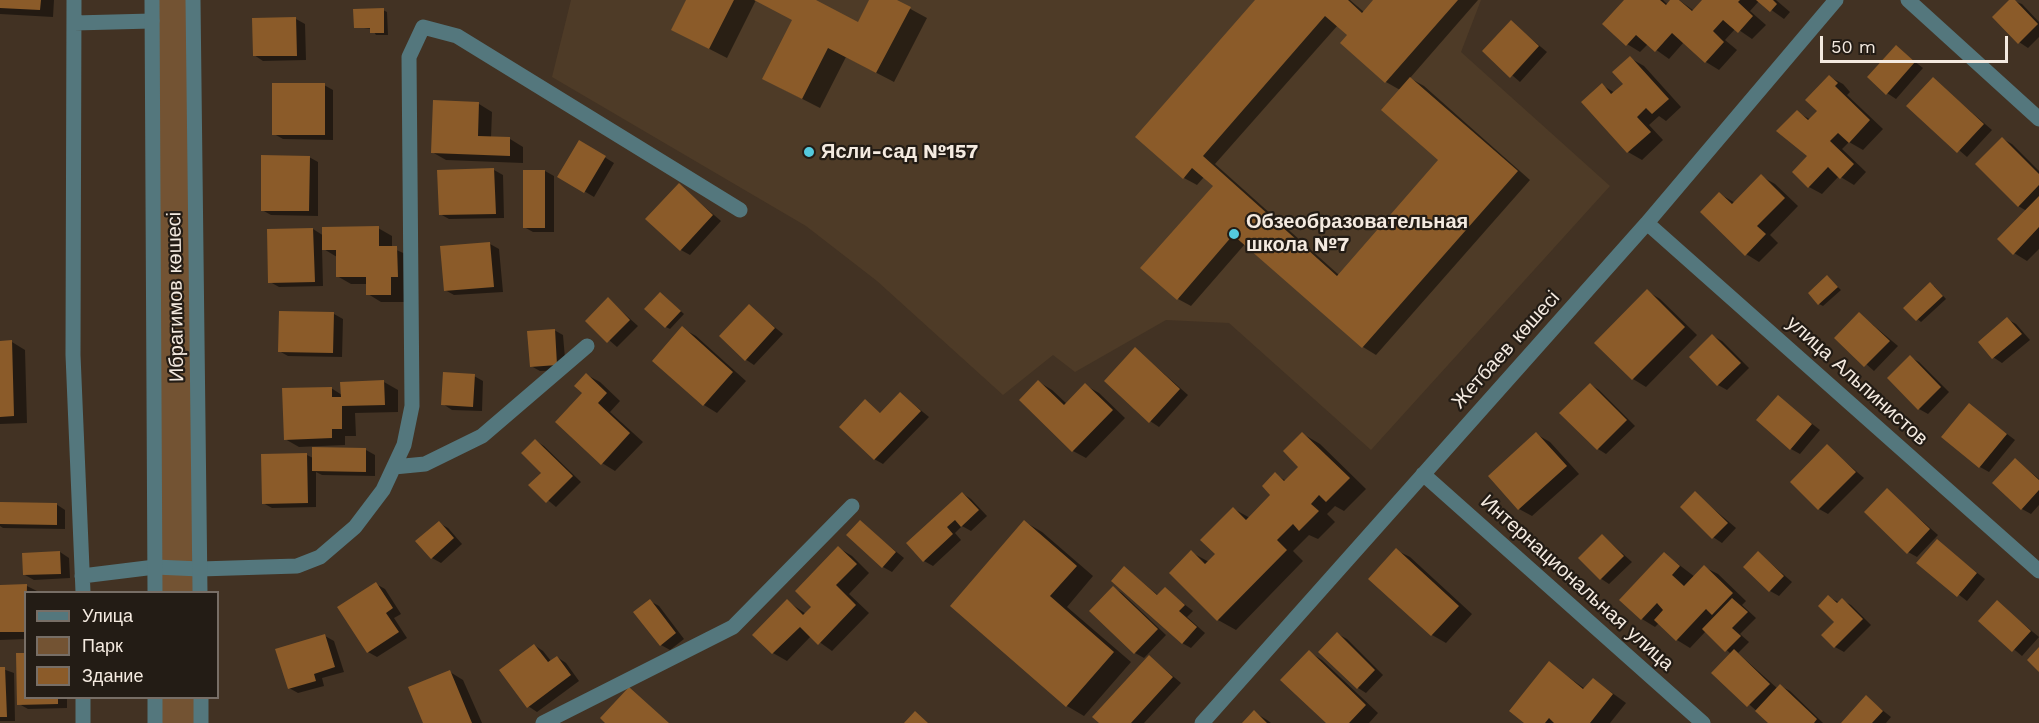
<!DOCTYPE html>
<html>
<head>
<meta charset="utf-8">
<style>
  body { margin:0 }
  #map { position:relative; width:2039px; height:723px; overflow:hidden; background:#423223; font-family:"Work Sans",sans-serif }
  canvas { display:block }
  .legend { position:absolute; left:24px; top:591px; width:195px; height:108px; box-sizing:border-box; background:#231c15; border:2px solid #776e66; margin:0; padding:8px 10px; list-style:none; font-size:18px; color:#f4eae0 }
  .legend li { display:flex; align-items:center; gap:12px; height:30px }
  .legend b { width:30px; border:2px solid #776e66 }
  .scale { position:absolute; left:1820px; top:36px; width:188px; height:27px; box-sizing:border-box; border:3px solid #f4eae0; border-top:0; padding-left:8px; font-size:18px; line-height:21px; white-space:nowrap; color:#f4eae0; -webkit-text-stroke:4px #231c15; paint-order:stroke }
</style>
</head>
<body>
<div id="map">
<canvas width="2039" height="723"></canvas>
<ul class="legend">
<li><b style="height:8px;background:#54777d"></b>Улица</li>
<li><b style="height:16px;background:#735333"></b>Парк</li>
<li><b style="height:16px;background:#8b5b29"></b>Здание</li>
</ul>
<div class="scale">50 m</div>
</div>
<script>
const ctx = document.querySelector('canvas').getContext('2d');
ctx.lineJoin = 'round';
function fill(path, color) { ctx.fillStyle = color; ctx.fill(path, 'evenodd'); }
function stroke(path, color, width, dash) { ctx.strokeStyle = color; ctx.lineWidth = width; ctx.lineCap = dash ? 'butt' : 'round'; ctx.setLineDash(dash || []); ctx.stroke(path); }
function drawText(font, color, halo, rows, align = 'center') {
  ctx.font = font + ' "Work Sans",sans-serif'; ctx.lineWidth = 4.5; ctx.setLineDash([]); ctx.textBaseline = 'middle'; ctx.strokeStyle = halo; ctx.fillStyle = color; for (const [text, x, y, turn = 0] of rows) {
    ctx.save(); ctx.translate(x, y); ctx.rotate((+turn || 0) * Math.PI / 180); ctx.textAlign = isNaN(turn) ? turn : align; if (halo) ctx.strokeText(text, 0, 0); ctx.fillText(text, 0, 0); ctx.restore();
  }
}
const built = new Path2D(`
  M571,0H1481L1461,52L1610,186L1371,450L1229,323L1166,320L1075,372L1053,355L1003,395L877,281L806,226L552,77Z`);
const green = new Path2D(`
  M155,0H189L193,592H158Z
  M158,698H194V723H158Z`);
const shadow = new Path2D(`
  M0,0H54L53,17L0,14Z
  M688,0H813L858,24L870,0H894L927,18L894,82L846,57L820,108L781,88L794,20L756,0L727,58L690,39Z
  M1257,0H1350L1364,12L1375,0H1478L1410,78L1424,86L1530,180L1376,355L1363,347L1245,244L1191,306L1178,299L1215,186L1204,177L1197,185L1184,178ZM1338,25L1349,35L1342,43L1386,82L1400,90L1440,160L1339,275L1215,164Z
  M1626,0H1663L1668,5L1672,0H1679L1694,11L1704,0H1776L1790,12L1784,19L1759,1L1750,11L1766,25L1752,39L1736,28L1725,40L1737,50L1719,70L1706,62L1684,42L1669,59L1648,44L1640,52L1627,44Z
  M2011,0L2022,4L2039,22V37L2028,48L2019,42Z
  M383,10L387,12L388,35H376L372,29L356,27Z
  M296,19L305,24L306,60L263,61L254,55Z
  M1511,22L1547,52L1520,82L1484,51Z
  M1896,47L1923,68L1896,99L1887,93Z
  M1630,58L1644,66L1681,107L1666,121L1659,116L1649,125L1663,140L1642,160L1628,152L1583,102L1602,85L1615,93L1625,84Z
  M1830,77L1843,84L1850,92L1847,95L1883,129L1863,150L1849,142L1842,149L1866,172L1854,185L1839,176L1822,194L1809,187V156L1797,112L1811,120L1819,111Z
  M1933,79L1992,130L1967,157L1908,106Z
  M324,85L333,90V140L283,139L274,134Z
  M434,102L479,104L492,112L491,138L510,139L523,147V163L446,160L432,152Z
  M2003,139L2012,144L2039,171V249L2027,261L2014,253L2027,211L2018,206Z
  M580,142L614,163L594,197L559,176Z
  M309,157L318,162V216L271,215L262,210Z
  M494,170L503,175L504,218L449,219L440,214Z
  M545,171L554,176V232H533L524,227Z
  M1761,176L1775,184L1798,206L1770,235L1778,243L1759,262L1746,254L1720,194L1735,203Z
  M679,185L721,221L690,255L681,250Z
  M378,228L392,236V248L410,256L404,302H381L368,294V284H351L337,276V257L322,248L323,286L279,287L270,282L313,229L324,236Z
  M490,244L499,249L503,292L454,295L445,290Z
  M1827,277L1841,290L1823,306L1819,304Z
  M1934,286L1946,299L1921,322L1905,308Z
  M1647,291L1660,299L1697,335L1646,387L1633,379Z
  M664,296L684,314L670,329L666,327Z
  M608,299L638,326L617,347L587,321Z
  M749,306L783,334L754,365L745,359Z
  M334,314L343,319L342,357L288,356L279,351Z
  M1860,314L1898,346L1874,371L1837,338Z
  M2007,319L2016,324L2030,340L2002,363L1993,357Z
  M682,328L696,336L746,381L717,413L704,405Z
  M554,330L563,335L566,370L540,371L531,366Z
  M1713,336L1722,341L1749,368L1727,390L1718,385L1691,357Z
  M0,342H12L25,350L27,423L0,424Z
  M1136,349L1188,395L1159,427L1150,421Z
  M1910,357L1919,362L1949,392L1928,414L1919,409L1889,378Z
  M587,375L600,382L620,401L610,412L643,442L615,471L602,463L584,393Z
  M474,376L483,381L482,411L452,410L443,404Z
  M384,382L398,390V412L355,413L356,436H345V445L299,447L285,439L331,388L342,395Z
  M1039,382L1052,390L1067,404L1085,385L1099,393L1125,418L1086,458L1073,451Z
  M1590,384L1599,390L1635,426L1606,454L1598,449Z
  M901,394L929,417L883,464L874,459L865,401L881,414Z
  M1778,397L1820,430L1800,454L1791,449Z
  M1969,405L2015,440L1989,472L1980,467Z
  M1303,434L1320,444L1366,489L1344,511L1335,506L1327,514L1335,522L1318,539L1309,535L1293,551L1303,561L1236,630L1218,620L1171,573L1191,552L1209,562L1217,554L1234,509L1250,518L1273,495L1275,474L1286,481L1300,467Z
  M1536,434L1550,442L1579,474L1532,516L1519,509Z
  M536,441L544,446L581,482L556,507L530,485L543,473Z
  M1827,446L1864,478L1828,514L1819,509Z
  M313,449L366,450L375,455V476L322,475L316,472V507L272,508L263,503L307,455L313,458Z
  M2016,460L2039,479V505L2031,514L2022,509Z
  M1887,490L1938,535L1917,557L1908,552Z
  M962,493L971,499L987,516L971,531L962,526L955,533L961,540L933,566L924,561Z
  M1695,493L1736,528L1722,543L1713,537Z
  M0,503L56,504L65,510V529L3,528L0,526Z
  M860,522L904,558L892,572L883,567Z
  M1025,522L1042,532L1093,576L1067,607L1131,662L1084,716L1067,706L952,606Z
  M439,523L448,528L462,544L441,563L432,558Z
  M1602,535L1632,562L1609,584L1600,578Z
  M1937,541L1985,579L1967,601L1918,563Z
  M839,548L852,556L869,573L849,594L869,613L832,651L811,636L787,661L773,653L754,635L787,601L806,614L813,607Z
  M1396,550L1410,557L1472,614L1446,643L1432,635L1370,578Z
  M60,552L69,558L70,578L34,580L25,575L24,554Z
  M1759,553L1792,582L1779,596L1770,591Z
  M1665,554L1695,577L1704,567L1718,574L1746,601L1742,605L1756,618L1740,634L1749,642L1738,653L1778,689L1781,686L1790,691L1823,723H1770L1713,672L1731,654L1706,631L1690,648L1677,640L1659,623L1655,627L1642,619Z
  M1125,568L1159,596L1165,589L1193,611L1187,617L1205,633L1191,648L1182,643Z
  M376,584L385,589L401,614L394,618L407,638L377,657L368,652Z
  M0,586H27L39,592H26V639L0,640Z
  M1114,588L1122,593L1166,635L1144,658L1135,653Z
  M1829,597L1838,602L1842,600L1851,605L1871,625L1844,652L1835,647L1836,622Z
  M650,601L659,606L684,639L670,650L661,645Z
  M1997,602L2039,637L2022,656L1980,621Z
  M1338,634L1347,639L1383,675L1366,693L1358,688Z
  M325,636L334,641L344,672L322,678L324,686L298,693L289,688Z
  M534,645L543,651L551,661L557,657L566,663L579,681L537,712L528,706Z
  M1309,652L1322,660L1378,713L1369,723H1328Z
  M1149,656L1181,683L1144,723H1101Z
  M1549,663L1585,689L1593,679L1626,703L1610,723H1527Z
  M0,668L14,673L15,721H0Z
  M450,672L463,680L482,723H425Z
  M1866,697L1891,717L1886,723H1843Z
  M26,698H67V708L28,709L19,704Z
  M1254,712L1267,720L1271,723H1244Z`);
const building = new Path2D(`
  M0,0H41L40,10L0,8Z
  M686,0H734L709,49L671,30Z
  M754,0H816L858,22L869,0H897L911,7L876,73L828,48L802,99L762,79L792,20Z
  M1255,0H1348L1362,13L1373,0H1458L1385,83L1340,43L1347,35L1325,16L1203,156L1337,276L1438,160L1381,110L1410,77L1518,171L1362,348L1233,235L1177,300L1140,268L1213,186L1192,168L1183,179L1135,137Z
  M1624,0H1660L1666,5L1670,0H1679L1692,11L1702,0H1740L1738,2L1753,16L1738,33L1723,20L1713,31L1724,42L1705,63L1672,33L1655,52L1636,35L1626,46L1602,24Z
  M1756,0H1773L1777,4L1770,12Z
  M2009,0H2015L2038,24L2018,44L1992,17Z
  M384,8V33H370V28H354L353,9Z
  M296,17L297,56H253L252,18Z
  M1511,20L1539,46L1510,78L1482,51Z
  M1896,45L1915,62L1886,95L1867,77Z
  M1630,56L1669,99L1652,114L1646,108L1637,117L1651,132L1627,153L1581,102L1602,83L1611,94L1623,84L1612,72Z
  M1829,75L1838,83L1835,86L1870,120L1849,143L1838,133L1830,141L1854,164L1840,179L1828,167L1808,188L1792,172L1807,156L1776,131L1797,110L1808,120L1817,111L1805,100Z
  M1933,77L1984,124L1957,153L1906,106Z
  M272,83H325V135H272Z
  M433,100L479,102L478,136L510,137V156L431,153Z
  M2002,137L2039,174V185L2018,207L1975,164Z
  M579,140L606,156L584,193L557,177Z
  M261,155L310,156L309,211H261Z
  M494,168L496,214L439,215L437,170Z
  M523,170H545V228H523Z
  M1761,174L1785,198L1757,226L1766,234L1745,256L1700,212L1719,192L1732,204Z
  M679,183L713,215L680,251L645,219Z
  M2039,196V227L2013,255L1997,239Z
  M379,226V246H397L398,277H391V295H366V277H336V250H322V227Z
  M313,228L315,282L268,283L267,229Z
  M490,242L494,287L444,291L440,246Z
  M1827,275L1838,287L1818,305L1808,293Z
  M1930,282L1943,296L1916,321L1903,308Z
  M1647,289L1685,327L1632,380L1594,343Z
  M660,292L681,311L665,328L644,309Z
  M608,297L630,320L607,343L585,321Z
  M749,304L775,328L745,361L719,336Z
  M279,311L334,312L333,353L278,352Z
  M1859,312L1890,341L1864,367L1834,338Z
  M2007,317L2022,334L1992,359L1978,342Z
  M682,326L733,372L703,406L652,361Z
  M555,329L557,365L530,367L527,331Z
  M1712,334L1741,363L1717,386L1689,357Z
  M12,340L14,416L0,417V341Z
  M1135,347L1180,389L1149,423L1104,381Z
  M1910,355L1941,387L1918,410L1887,378Z
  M443,372L475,374L473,407L441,405Z
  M586,373L607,393L598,403L630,433L601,465L555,422L582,393L574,386Z
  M384,380L385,405L342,406V429H332V438L284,440L282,388L332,387V397H341L340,382Z
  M1038,380L1064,405L1085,383L1113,410L1072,452L1019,400Z
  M1590,383L1627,420L1597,450L1559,413Z
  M900,392L921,411L874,460L839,427L865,399L880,413Z
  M1778,395L1812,424L1790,450L1756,420Z
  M1969,403L2007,434L1979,468L1941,437Z
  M1302,432L1350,478L1326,502L1319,495L1311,504L1319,511L1299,531L1293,524L1277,540L1287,550L1217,621L1169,573L1191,550L1205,564L1215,554L1200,540L1233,507L1246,520L1270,495L1262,486L1275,472L1284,481L1298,467L1283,451Z
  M1536,432L1567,466L1518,510L1488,476Z
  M535,439L573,476L546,503L528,485L541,473L521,453Z
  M1827,444L1856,472L1818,510L1790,482Z
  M312,447L366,448V472L312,471Z
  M307,453L308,503L262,504L261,454Z
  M2015,458L2039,480V490L2021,510L1992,483Z
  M1887,488L1930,529L1907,554L1864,512Z
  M1695,491L1728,523L1712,539L1680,507Z
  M962,492L979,510L961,527L955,520L947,527L953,534L923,562L906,543Z
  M0,502L57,503V525L0,524Z
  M860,520L896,552L882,568L846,535Z
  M1024,520L1077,566L1050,596L1114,652L1066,707L950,606Z
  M439,521L454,538L431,559L415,541Z
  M1602,534L1624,556L1600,580L1578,558Z
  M1937,539L1977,573L1957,597L1916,563Z
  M838,546L857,564L836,585L856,605L818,645L800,627L772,654L752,635L787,599L803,615L811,607L795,591Z
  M1396,548L1459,606L1431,636L1368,579Z
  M60,551L61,574L23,575L22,553Z
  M1758,551L1784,576L1769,592L1743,567Z
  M1664,552L1680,566L1672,575L1684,586L1704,565L1733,593L1712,615L1706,609L1676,641L1654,620L1663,610L1657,603L1641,620L1619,600Z
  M1124,566L1157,595L1165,587L1185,605L1179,611L1197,627L1182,644L1111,581Z
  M376,582L393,608L386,613L399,632L367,653L337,607Z
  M27,584L26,632H0V585Z
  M1113,586L1158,629L1134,654L1089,611Z
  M1828,595L1837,603L1842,598L1863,619L1834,648L1821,635L1834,622L1818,606Z
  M1732,598L1748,612L1732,628L1741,636L1725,652L1702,629Z
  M650,599L676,633L660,646L633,612Z
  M1997,600L2031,631L2012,652L1978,621Z
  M1337,632L1375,670L1357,689L1318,652Z
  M325,634L335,667L314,674L316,681L288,689L275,649Z
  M534,644L548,662L557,656L571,675L527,708L499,670Z
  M2039,647V672L2027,660Z
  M1734,649L1770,684L1747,707L1711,673Z
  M1309,650L1366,705L1349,723H1326L1280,680Z
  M16,653H26V698H58V704L17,705Z
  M1149,655L1173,677L1131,723H1099L1092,717Z
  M1549,661L1583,689L1593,678L1613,694L1590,723H1554L1549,718L1545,723H1524L1509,711Z
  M0,667H5L7,717H0Z
  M450,670L472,723H423L408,687Z
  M1780,684L1817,719L1814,723H1768L1755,711Z
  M629,687L669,723H605L600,718Z
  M1866,695L1883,711L1872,723H1841Z
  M1254,710L1267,723H1242Z
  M915,711L928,723H904Z`);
const minor = new Path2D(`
  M74,0L73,355L83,592
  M1908,0L2039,119
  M74,23L152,21
  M1647,223L2039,571
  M394,467L425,464L482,436L587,346
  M1423,474L1703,723
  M82,576L155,567L200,569L297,566L320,557L355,527L383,490L404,445L412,406L409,57L423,27L457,36L740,210
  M83,698V723
  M543,723L733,627L852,506
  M1202,723L1647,223L1836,0`);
const tertiary = new Path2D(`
  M152,0L155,592
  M193,0L200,592
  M155,698V723
  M201,698V723`);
const markers = [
  [809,152,6,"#54cade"],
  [1234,234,6,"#54cade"]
];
const poiNames = [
  ["Ясли-сад №157",821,152],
  ["Обзеобразовательная",1246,222],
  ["школа №7",1246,245]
];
const streetNames = [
  ["Ибрагимов көшесі",176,297,-91],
  ["Жетбаев көшесі",1506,350,-48],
  ["улица Альпинистов",1857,381,42],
  ["Интернациональная улица",1577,583,42]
];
fill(built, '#4e3b27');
fill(green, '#735333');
fill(shadow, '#0007');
fill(building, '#8b5b29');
stroke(minor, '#54777d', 15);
stroke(tertiary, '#54777d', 15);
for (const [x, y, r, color] of markers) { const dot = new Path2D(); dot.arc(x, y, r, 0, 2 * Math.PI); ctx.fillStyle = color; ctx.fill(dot); stroke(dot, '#231c15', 2); }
drawText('bold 20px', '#f4eae0', '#231c15', poiNames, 'left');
drawText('20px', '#f4eae0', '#231c15', streetNames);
</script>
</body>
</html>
